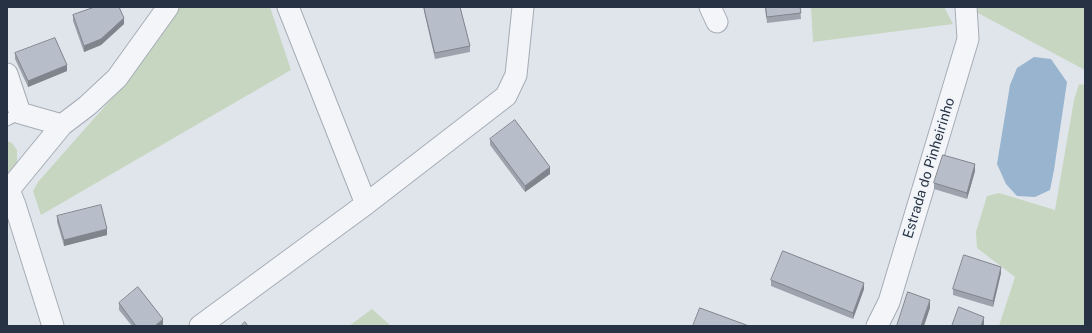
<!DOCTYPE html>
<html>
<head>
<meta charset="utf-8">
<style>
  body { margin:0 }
  #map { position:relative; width:1092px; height:333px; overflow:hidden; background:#e0e5eb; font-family:"Public Sans",sans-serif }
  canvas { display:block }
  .frame { position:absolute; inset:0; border:8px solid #273344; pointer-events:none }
</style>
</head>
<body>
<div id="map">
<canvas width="1092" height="333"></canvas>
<div class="frame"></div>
</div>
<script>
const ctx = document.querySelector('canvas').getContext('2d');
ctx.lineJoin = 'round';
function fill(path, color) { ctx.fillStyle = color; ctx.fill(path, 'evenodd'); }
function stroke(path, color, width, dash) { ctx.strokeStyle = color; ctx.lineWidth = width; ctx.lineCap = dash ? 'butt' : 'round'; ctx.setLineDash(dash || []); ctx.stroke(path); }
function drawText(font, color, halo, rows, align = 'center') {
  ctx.font = font + ' "Public Sans",sans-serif'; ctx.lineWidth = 3.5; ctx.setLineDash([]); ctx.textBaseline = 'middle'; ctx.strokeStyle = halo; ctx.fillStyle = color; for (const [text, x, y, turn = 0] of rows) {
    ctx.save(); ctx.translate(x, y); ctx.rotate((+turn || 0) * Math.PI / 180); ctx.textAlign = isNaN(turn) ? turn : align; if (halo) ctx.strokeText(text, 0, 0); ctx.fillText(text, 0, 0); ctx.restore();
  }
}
const green = new Path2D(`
  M178,7H270L291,70L41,215L33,191L38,182L120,89Z
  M811,7H944L953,24L813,42Z
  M974,7H1085V70L976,12Z
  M1079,84L1085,85V326H999L1015,277L977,248L976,232L987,196L999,193L1055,210L1074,100Z
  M7,141L12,143L17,150V164L7,174Z
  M372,309L391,326H349Z`);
const water = new Path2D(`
  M1034,57L1051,59L1067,82L1054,170L1050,190L1035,197L1017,196L1006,184L997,164L1010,85L1017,68Z`);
const service = new Path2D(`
  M7,120L20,113`);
const minor = new Path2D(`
  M288,7L366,204
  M710,7L717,22
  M7,74L20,113L62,125
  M9,190L15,205L53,326
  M7,192L62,125L87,106L117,78L168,7
  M200,326L366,204L506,96L516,75L523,7
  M877,326L889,302L968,39L966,7`);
const wall = new Path2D(`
  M424,7H460L470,46V52L435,59L424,11Z
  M765,7H800L801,19L767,23Z
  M73,15L124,24L101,45L84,52L73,21Z
  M15,53L67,71L28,87L15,59Z
  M490,139L550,174L525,192L490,145Z
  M975,171L967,199L934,189V183Z
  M57,216L107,235L64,246L57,222Z
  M1001,273L993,307L953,295V289Z
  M771,280L864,289L853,319L771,286Z
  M119,303L163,325L162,326H132L119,310Z`);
const shadedWall = new Path2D(`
  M124,18V24L101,45L84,52V46Z
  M67,65V71L28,87V81Z
  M975,164V171L967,199V193Z
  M550,167V174L525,192V186Z
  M107,229V235L64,246V240Z
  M1001,267V273L993,307V301Z
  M864,283V289L853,319V313Z
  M930,300V308L924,326H921Z
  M984,317V326H981Z
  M163,319V325L162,326H155Z`);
const building = new Path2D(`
  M95,7H119L124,18L101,39L84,46L73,15Z
  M424,7H460L470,46L435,53Z
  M766,7H800L801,13L767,17Z
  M55,38L67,65L28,81L15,53Z
  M515,120L550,167L525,186L490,139Z
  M943,155L975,164L967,193L934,183Z
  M101,205L107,229L64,240L57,216Z
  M783,251L864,283L853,313L771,280Z
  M964,255L1001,267L993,301L953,289Z
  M138,287L163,319L155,326H136L119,303Z
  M908,292L930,300L921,326H897Z
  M959,307L984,317L981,326H952Z
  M700,308L749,326H693Z
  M245,322L248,326H241Z`);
const streetNames = [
  ["Estrada do Pinheirinho",929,168,-73]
];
fill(green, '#c7d6c0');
fill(water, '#98b4ce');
stroke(service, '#a5acb6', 13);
stroke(minor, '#a5acb6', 23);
stroke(service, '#f4f5f8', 11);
stroke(minor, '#f4f5f8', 21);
fill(wall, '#9da3ad');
fill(shadedWall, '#80858d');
fill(building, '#b7bec9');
stroke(building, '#80858d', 1);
drawText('14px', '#273344', '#f0f4f8', streetNames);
</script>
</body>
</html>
